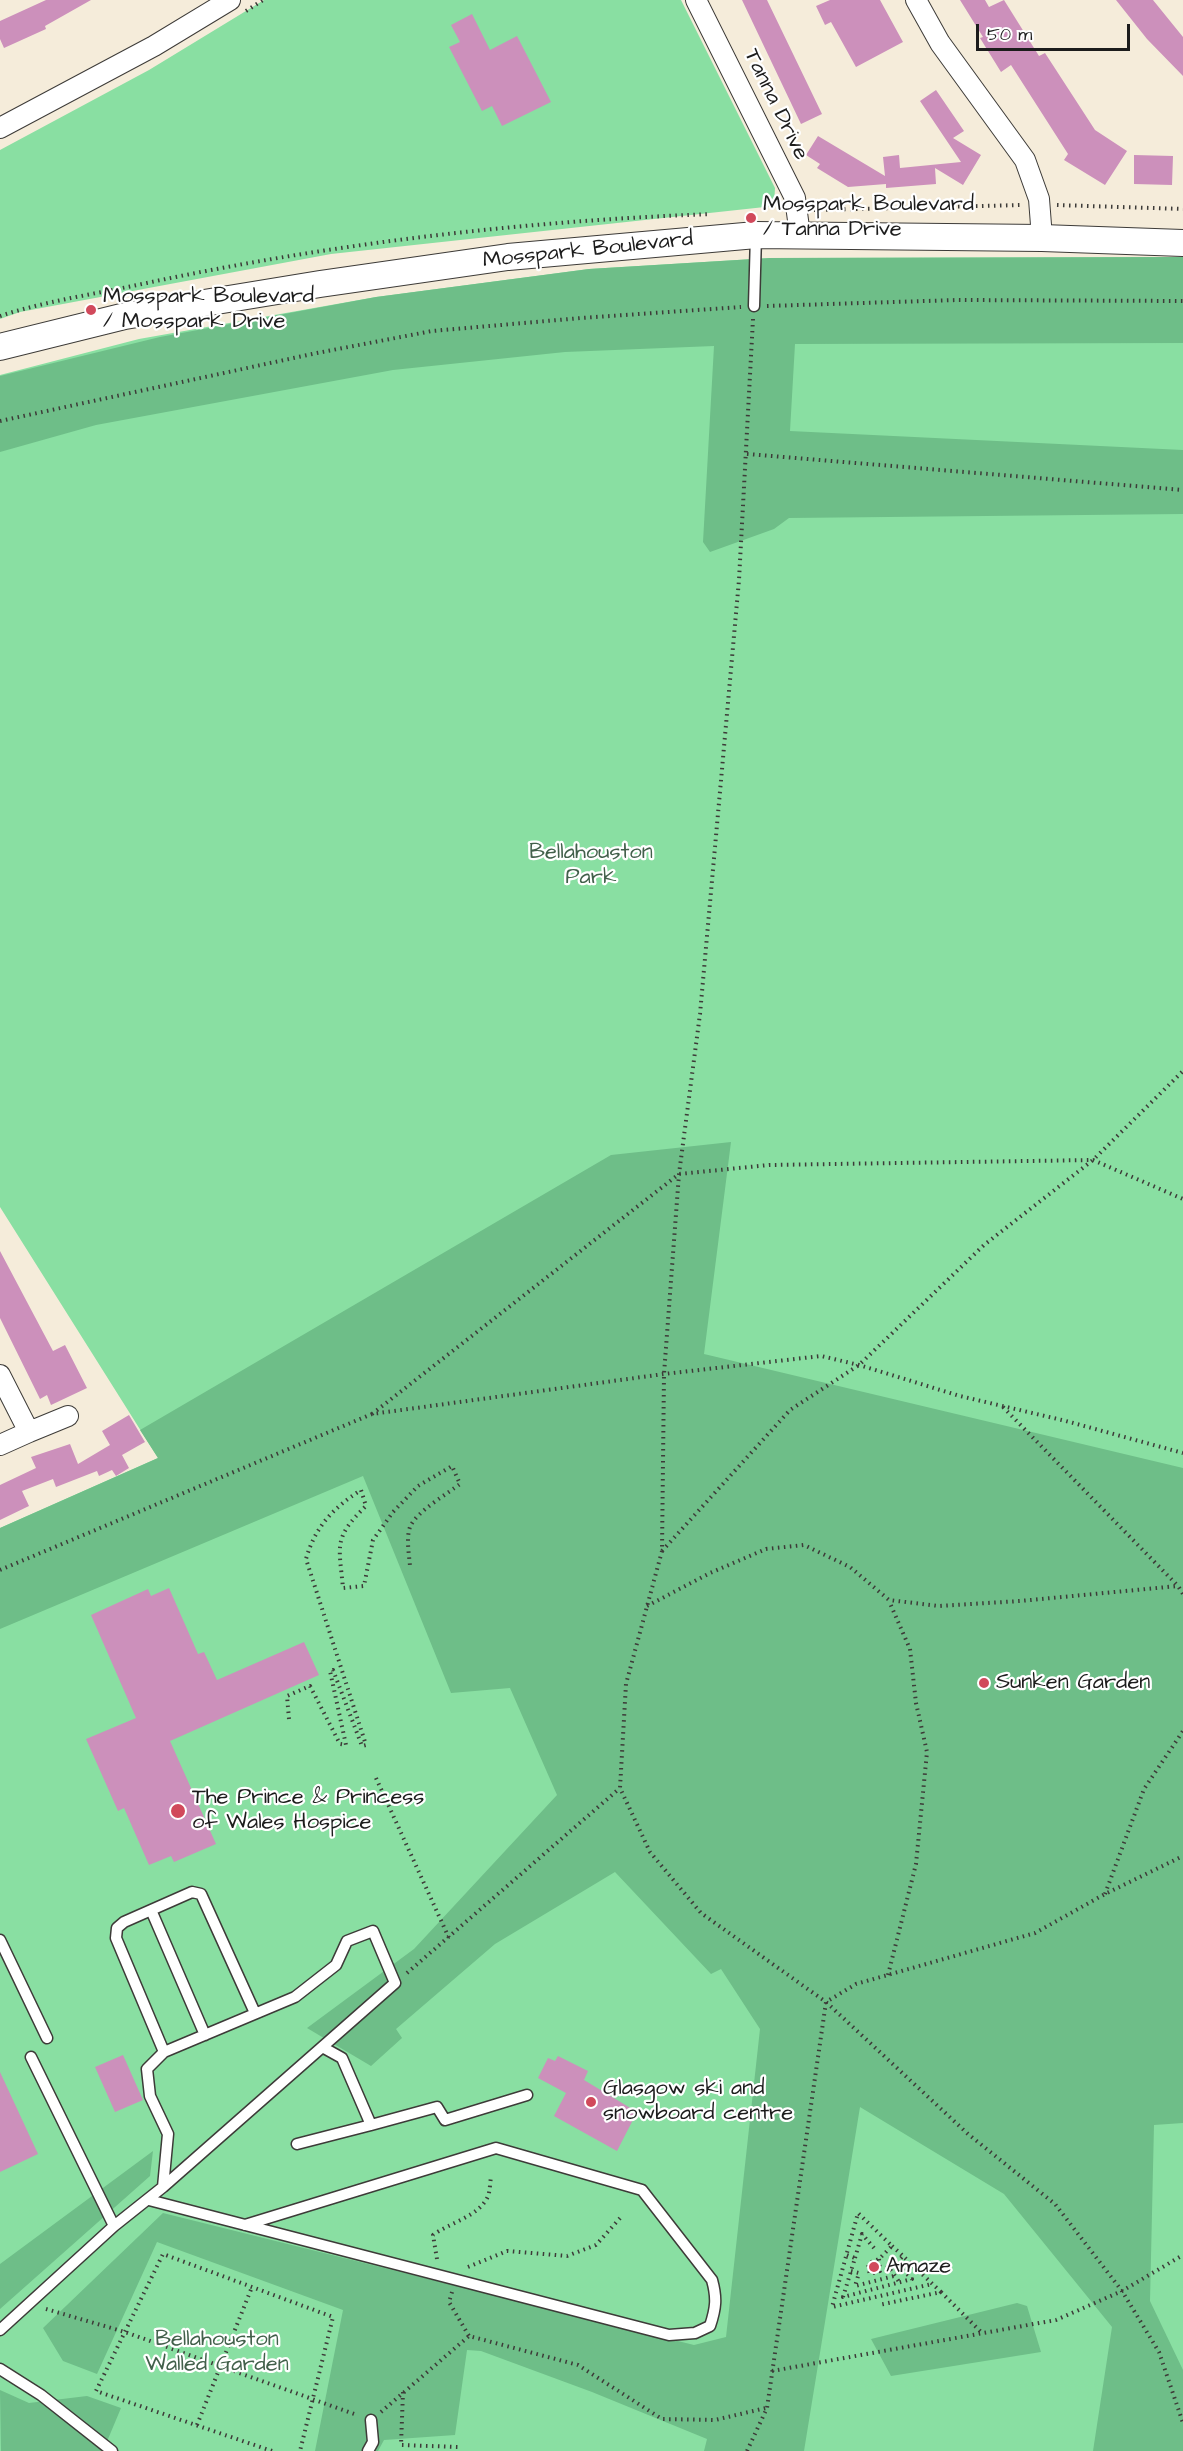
<!DOCTYPE html>
<html>
<head>
<meta charset="utf-8">
<style>
  body { margin:0 }
  #map { position:relative; width:1183px; height:2451px; overflow:hidden; background:#f5ecda; font-family:"Architects Daughter",sans-serif }
  canvas { display:block }
  .scale { position:absolute; left:976px; top:24px; width:154px; height:27px; box-sizing:border-box; border:3px solid #1c1c1c; border-top:0; padding-left:8px; font-size:18px; line-height:21px; white-space:nowrap; color:#1c1c1c; -webkit-text-stroke:4px #fff; paint-order:stroke }
</style>
</head>
<body>
<div id="map">
<canvas width="1183" height="2451"></canvas>
<div class="scale">50 m</div>
</div>
<script>
const ctx = document.querySelector('canvas').getContext('2d');
ctx.lineJoin = 'round';
function fill(path, color) { ctx.fillStyle = color; ctx.fill(path, 'evenodd'); }
function stroke(path, color, width, dash) { ctx.strokeStyle = color; ctx.lineWidth = width; ctx.lineCap = dash ? 'butt' : 'round'; ctx.setLineDash(dash || []); ctx.stroke(path); }
function drawText(font, color, halo, rows, align = 'center') {
  ctx.font = font + ' "Architects Daughter",sans-serif'; ctx.lineWidth = 4.5; ctx.setLineDash([]); ctx.textBaseline = 'middle'; ctx.strokeStyle = halo; ctx.fillStyle = color; for (const [text, x, y, turn = 0] of rows) {
    ctx.save(); ctx.translate(x, y); ctx.rotate((+turn || 0) * Math.PI / 180); ctx.textAlign = isNaN(turn) ? turn : align; if (halo) ctx.strokeText(text, 0, 0); ctx.fillText(text, 0, 0); ctx.restore();
  }
}
const green = new Path2D(`
  M264,0H681L775,188L774,206L331,254L20,312L0,319V150L149,70Z
  M1183,257V2451H0V1528L158,1458L0,1207V375L139,339L376,297L589,269L770,258Z`);
const forest = new Path2D(`
  M1183,257V343L795,344L790,431L1183,450V514L789,518L774,529L710,552L703,542L714,346L565,352L393,370L96,425L0,452V376L160,337L376,297L589,269L770,258Z
  M731,1142L704,1354L1183,1468V2123L1154,2125L1150,2301L1183,2370V2451H1093L1112,2327L1004,2194L860,2107L804,2451H704L707,2439L592,2392L481,2351L467,2350L455,2435L384,2440L378,2451H315L343,2310L157,2242L97,2374L63,2361L43,2328L163,2213L694,2345L726,2337L760,2029L721,1969L711,1974L615,1872L495,1944L396,2029L402,2038L371,2066L307,2028L414,1949L557,1795L510,1688L451,1693L363,1476L0,1629V1528L158,1458L140,1430L611,1155Z
  M153,2151L150,2176L0,2309V2264Z
  M1017,2303L1027,2306L1041,2352L891,2376L871,2339Z
  M0,2390L29,2403L87,2396L121,2408L103,2451H1Z`);
const building = new Path2D(`
  M46,0H91L45,26L46,29L4,48L0,39V21Z
  M742,0H767L822,114L801,124Z
  M830,0H880L903,42L856,67L831,22L825,25L816,6Z
  M960,0H985L989,7L1004,0L1039,56L1045,53L1095,130L1127,151L1105,185L1064,160L1068,154L1011,65L1001,72L980,38L983,37Z
  M1116,0H1153L1183,37V76L1147,39Z
  M472,14L490,50L517,36L551,102L502,126L492,106L482,111L449,47L460,42L451,25Z
  M936,90L964,131L953,138L981,155L963,185L935,168L936,184L886,188V184L848,187L817,168L820,164L806,155L818,136L885,176L883,157L899,155L900,168L961,162L920,101Z
  M1134,155L1173,156L1172,185L1134,184Z
  M0,1251L53,1351L65,1345L87,1388L51,1405L47,1395L40,1399L0,1318Z
  M129,1415L145,1442L122,1455L129,1468L116,1476L112,1470L99,1476L97,1471L56,1487L53,1479L22,1491L29,1506L0,1520V1485L36,1468L31,1457L70,1444L78,1464L110,1445L102,1431Z
  M169,1588L198,1654L204,1652L217,1680L304,1642L319,1675L170,1741L216,1844L174,1862L171,1856L149,1865L124,1808L118,1811L86,1739L136,1718L91,1615L148,1589L151,1596Z
  M123,2055L143,2100L115,2112L95,2067Z
  M558,2056L588,2071L584,2080L637,2112L617,2151L554,2116L566,2093L538,2078L548,2058L555,2061Z
  M0,2072L38,2154L0,2172Z`);
const path = new Path2D(`
  M246,11L263,0
  M1057,205L1183,209
  M814,210L1023,205
  M767,306L957,300L1183,301
  M0,316C46,301 95,294 142,284C329,244 520,221 711,214
  M753,319L739,580L700,1014L679,1174L664,1374L662,1551L626,1684L620,1788L650,1852L701,1913L826,2002L968,2134L1055,2204L1122,2291L1159,2352L1183,2423
  M0,421L317,353L432,331L581,318L741,307
  M747,454L1183,490
  M1003,1407L1178,1586L1183,1594
  M372,1414L679,1174L769,1165L1093,1160L1183,1199
  M662,1551L790,1410L859,1365L984,1245L1093,1160L1183,1071
  M0,1570L372,1414L664,1374L821,1356L859,1365L960,1396L1066,1421L1183,1453
  M647,1606L710,1573L766,1549L804,1545L850,1567L889,1600L939,1606L1020,1601L1178,1586
  M289,1719L287,1696L310,1686L340,1744L346,1745L330,1671L333,1670L362,1746L366,1745L306,1559C315,1527 333,1508 361,1490L366,1506C333,1538 339,1545 343,1588L364,1586L373,1540L393,1512L418,1486L452,1466L460,1484C447,1494 416,1512 410,1527C406,1538 409,1554 410,1566
  M376,1778L449,1938
  M1105,1894L1144,1789L1183,1731
  M407,1973L620,1788
  M888,1975L916,1864L927,1752L916,1703L910,1649L889,1601
  M892,2246L903,2256
  M847,2255L855,2258L843,2297L912,2279L896,2263L903,2256L941,2292L879,2305
  M855,2258L862,2234L874,2248
  M437,2259L433,2235C449,2223 480,2216 488,2196C490,2191 490,2183 491,2177
  M879,2259L880,2271L870,2274L868,2268L869,2263L879,2259L892,2246L858,2213L832,2307L932,2284
  M887,2265L900,2283
  M468,2267L507,2251L567,2256L596,2245L621,2217
  M851,2271L859,2273L855,2286L894,2276
  M452,2292L449,2302L469,2336
  M941,2292L982,2333
  M46,2309L125,2332L357,2415
  M772,2371L1056,2320L1122,2291L1183,2255
  M403,2392L401,2445L458,2447V2451
  M381,2412L469,2336L578,2365L662,2419L715,2420L766,2408
  M197,2425L252,2287
  M272,2451L96,2391L163,2254L333,2317L300,2451
  M747,2451L767,2408L826,2002L856,1984L1035,1933L1105,1894L1183,1856`);
const service = new Path2D(`
  M754,306L756,235
  M151,1910L205,2035
  M0,1940L47,2038
  M164,2052L116,1938L117,1928L124,1922L192,1892L201,1894L255,2013
  M31,2057L114,2226
  M371,2125L437,2107L445,2120L527,2095
  M297,2144L371,2125L342,2058L324,2048
  M149,2200L669,2335L695,2333L710,2326C716,2308 717,2298 712,2280L642,2190L496,2148L245,2225
  M0,2330L114,2226L163,2187L395,1983L373,1931L347,1941L336,1965L295,1997L164,2052L147,2069L150,2096L168,2134L163,2187
  M0,2369L41,2395L112,2451
  M368,2451L373,2442L371,2420`);
const minor = new Path2D(`
  M696,0L795,198L800,235
  M916,0L940,43L1025,160L1039,199L1042,238
  M0,128L154,46L230,0
  M0,1375L29,1432L68,1416
  M0,1445L29,1432`);
const tertiary = new Path2D(`
  M0,347L125,316L320,284L508,257L756,235L1042,238L1183,243`);
const markers = [
  [751,218,6,"#d1495b"],
  [91,310,6,"#d1495b"],
  [984,1683,6,"#d1495b"],
  [178,1811,8,"#d1495b"],
  [591,2102,6,"#d1495b"],
  [874,2267,6,"#d1495b"]
];
const streetNames = [
  ["Tanna Drive",775,105,64],
  ["Mosspark Boulevard",588,251,-6]
];
const poiNames = [
  ["Mosspark Boulevard",763,205],
  ["/ Tanna Drive",763,230],
  ["Mosspark Boulevard",103,297],
  ["/ Mosspark Drive",103,322],
  ["Sunken Garden",996,1683],
  ["The Prince & Princess",192,1798],
  ["of Wales Hospice",192,1823],
  ["Glasgow ski and",603,2089],
  ["snowboard centre",603,2114],
  ["Amaze",886,2267]
];
const parkNames = [
  ["Bellahouston",591,853],
  ["Park",591,878],
  ["Bellahouston",217,2340],
  ["Walled Garden",217,2365]
];
fill(green, '#89dfa2');
fill(forest, '#6ebe88');
fill(building, '#cc90bb');
stroke(service, '#3d3b38', 13);
stroke(minor, '#3d3b38', 22);
stroke(tertiary, '#3d3b38', 28);
stroke(path, '#3d3b38', 4, [1.5, 4.5]);
stroke(service, '#fff', 10);
stroke(minor, '#fff', 20);
stroke(tertiary, '#fff', 26);
for (const [x, y, r, color] of markers) { const dot = new Path2D(); dot.arc(x, y, r, 0, 2 * Math.PI); ctx.fillStyle = color; ctx.fill(dot); stroke(dot, '#fff', 2); }
drawText('22px', '#1c1c1c', '#fff', streetNames);
drawText('22px', '#1c1c1c', '#fff', poiNames, 'left');
drawText('22px', '#42604b', '#fff', parkNames);
</script>
</body>
</html>
